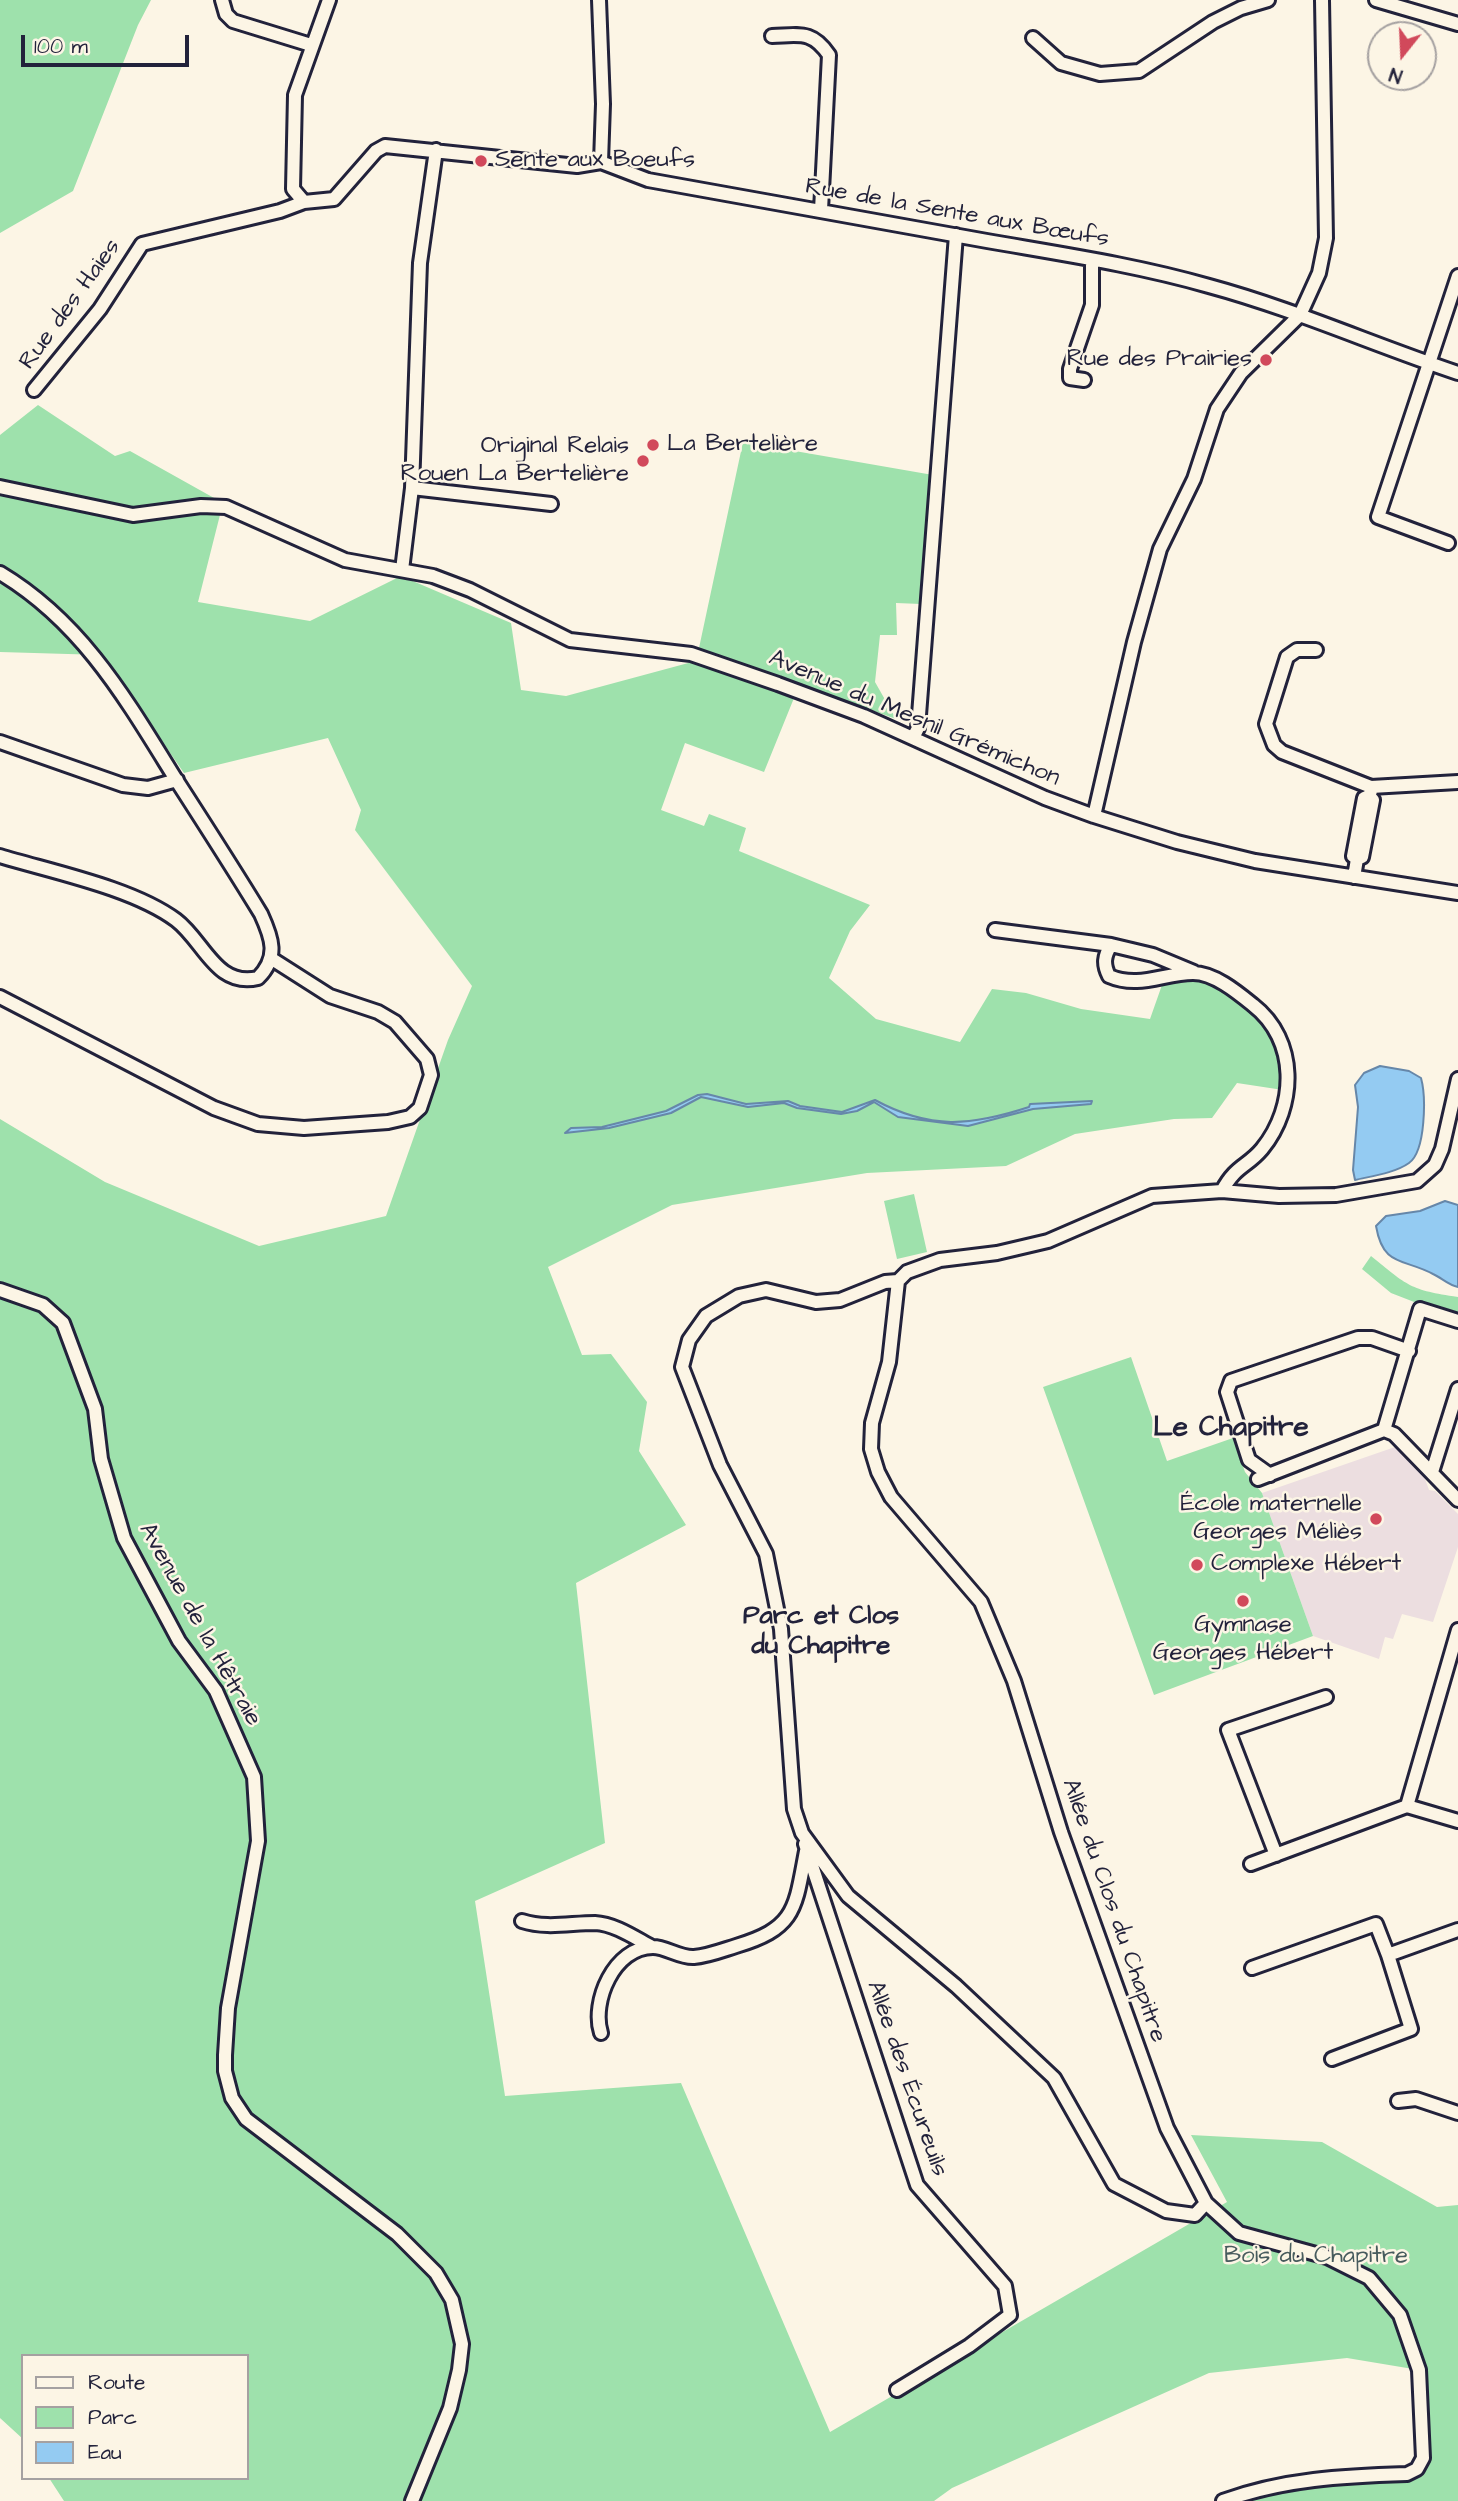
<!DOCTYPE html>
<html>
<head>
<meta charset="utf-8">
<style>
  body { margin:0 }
  #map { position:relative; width:1458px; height:2501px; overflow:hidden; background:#fcf5e5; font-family:"Architects Daughter",sans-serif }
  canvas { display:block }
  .legend { position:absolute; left:21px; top:2354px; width:228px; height:126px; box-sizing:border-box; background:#fcf5e5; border:2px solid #a5a1a1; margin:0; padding:9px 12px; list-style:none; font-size:21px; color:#22223b }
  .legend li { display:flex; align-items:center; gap:14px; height:35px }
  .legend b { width:35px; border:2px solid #a5a1a1 }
  .north { position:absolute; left:1367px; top:21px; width:70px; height:70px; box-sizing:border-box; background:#fcf5e5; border:2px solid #a5a1a1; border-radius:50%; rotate:198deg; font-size:19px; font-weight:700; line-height:28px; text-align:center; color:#22223b }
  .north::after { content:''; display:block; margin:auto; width:24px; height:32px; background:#d1495b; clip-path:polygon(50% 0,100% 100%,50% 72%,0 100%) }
  .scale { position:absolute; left:21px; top:35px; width:168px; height:32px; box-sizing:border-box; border:4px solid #22223b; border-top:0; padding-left:9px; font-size:21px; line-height:24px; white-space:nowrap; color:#22223b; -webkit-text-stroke:5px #fcf5e5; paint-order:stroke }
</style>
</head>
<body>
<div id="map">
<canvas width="1458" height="2501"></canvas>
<ul class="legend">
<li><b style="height:9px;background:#fcf5e5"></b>Route</li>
<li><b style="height:19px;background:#9ee1ac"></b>Parc</li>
<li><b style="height:19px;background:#94cbf2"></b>Eau</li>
</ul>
<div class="north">N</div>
<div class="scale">100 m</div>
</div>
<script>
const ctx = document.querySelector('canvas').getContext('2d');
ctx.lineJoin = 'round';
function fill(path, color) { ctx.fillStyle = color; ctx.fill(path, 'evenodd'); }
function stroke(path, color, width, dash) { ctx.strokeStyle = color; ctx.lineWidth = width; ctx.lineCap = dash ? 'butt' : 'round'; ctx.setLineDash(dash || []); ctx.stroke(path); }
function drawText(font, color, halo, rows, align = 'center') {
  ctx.font = font + ' "Architects Daughter",sans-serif'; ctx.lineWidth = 5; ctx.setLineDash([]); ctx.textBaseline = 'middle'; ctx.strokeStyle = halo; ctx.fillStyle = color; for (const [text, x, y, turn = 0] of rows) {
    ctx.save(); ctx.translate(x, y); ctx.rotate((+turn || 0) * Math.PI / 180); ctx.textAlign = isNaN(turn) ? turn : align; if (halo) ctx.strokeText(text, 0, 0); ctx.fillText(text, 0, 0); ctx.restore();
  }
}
const built = new Path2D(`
  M1395,1447L1425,1479L1429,1490L1435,1491L1458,1514V1547L1433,1622L1402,1614L1393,1639L1385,1637L1379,1659L1313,1636L1262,1493Z`);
const green = new Path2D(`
  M0,0H151L138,25L73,191L0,233Z
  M38,405L115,456L130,451L223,503L198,602L310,621L401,576L511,623L521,690L566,696L692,662L794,698L764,772L685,743L661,810L704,826L709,814L746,828L739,851L870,905L850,931L829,978L876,1019L960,1042L992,989L1026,993L1081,1009L1150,1019L1162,985L1201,980L1242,1002L1265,1025L1278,1046L1283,1090L1237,1083L1212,1118L1174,1119L1075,1134L1006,1166L867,1173L672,1205L548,1267L582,1355L611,1354L647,1402L639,1451L686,1525L576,1583L605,1843L475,1901L505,2096L681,2083L830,2432L1227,2202L1191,2135L1322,2142L1437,2207L1458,2205V2501H1223L1417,2469L1419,2370L1347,2358L1209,2373L952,2488L934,2501H64L49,2478H247V2356H23V2439L0,2418V1119L105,1182L259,1246L386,1216L448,1040L472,986L355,830L361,810L328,738L184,773L102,655L0,652V435Z
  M743,442L933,475L921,604L896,603L897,635H880L875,682L896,719L699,648Z
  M914,1194L927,1252L897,1259L884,1201Z
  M1371,1256C1408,1286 1410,1290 1458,1297V1317L1457,1313L1441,1308L1440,1312L1391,1293L1362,1269Z
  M1131,1357L1167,1461L1233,1438L1245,1472L1262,1493L1313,1636L1154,1695L1043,1387Z`);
const water = new Path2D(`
  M1380,1066L1409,1071L1421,1078C1426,1096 1426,1151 1409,1163C1395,1173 1372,1176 1355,1180L1353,1170L1358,1107L1355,1085L1364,1073Z
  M707,1094L746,1104L788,1101L800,1106L842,1112L875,1100C930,1130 971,1126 1029,1107L1030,1104L1092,1101L1091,1104L1033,1109L968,1126L898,1117L874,1102L857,1111L841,1114L797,1108L784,1103L748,1107L701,1097L671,1113L609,1128L565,1133L571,1128L602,1127L666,1111L698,1095Z
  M1445,1201L1458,1205V1287C1448,1285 1442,1278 1433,1274C1403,1258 1383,1267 1376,1226L1386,1216L1420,1211Z`);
const minor = new Path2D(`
  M222,0L226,14L233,21L311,45
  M329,0L295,95L293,189L304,202L334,199L376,151L385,146L577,166L601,162L648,180C761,201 874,221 987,241C1061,254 1136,265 1209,286C1294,309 1374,345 1458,373
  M599,0L603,104L601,162
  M1376,0L1458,24
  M772,36C800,35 812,30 829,55L821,210
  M1033,38L1061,63L1100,74L1139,71L1213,22L1241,8L1268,0
  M1084,380L1070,378V369L1092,305V260
  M34,390L100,309L142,244L280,211L304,202
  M0,487L133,515L201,506L226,507L345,560L433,576L470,590L570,640L691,654L778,684L864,716L1045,798L1094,816L1177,842L1255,861L1458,893
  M412,488L551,504
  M1448,543L1378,517L1458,276
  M402,570L412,488L420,263L436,150
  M0,573C82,622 126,699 175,778C204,823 233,868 261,914C272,938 279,957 258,978C216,988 204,941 176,920C133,888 53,872 0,856
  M1316,650H1297L1287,657L1266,724L1274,745L1282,752L1371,787L1458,782
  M913,738L918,728L956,235
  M0,742L123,785L148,788L177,780
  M1094,816L1134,642L1160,549L1194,479L1217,409L1241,373L1300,315L1319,273L1326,238L1322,0
  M1357,859L1353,856L1364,798L1369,796L1371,791
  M1354,877L1357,859L1362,857L1373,800L1369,796
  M995,930L1111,945C1104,956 1103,964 1109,976C1139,989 1164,973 1193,973C1214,973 1237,992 1253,1005C1298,1040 1297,1106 1262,1149C1247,1167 1236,1165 1222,1191
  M1111,945L1153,955L1194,972
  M0,997L214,1108L258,1124L304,1128L388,1122L410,1117L420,1108L431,1075L427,1059L395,1022L378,1012L330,996L272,959
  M898,1281L889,1362L872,1423L871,1449L878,1472L891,1497L981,1602L1014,1681L1061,1832L1167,2128L1206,2203L1239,2233L1327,2257L1369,2278L1400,2315L1419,2370L1423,2458L1417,2469L1407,2474C1344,2476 1283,2479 1223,2501
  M0,1290L43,1305L63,1323L95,1409L101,1459L124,1538L179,1641L216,1691L254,1777L258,1841L228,2008L225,2055V2071L232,2098L246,2119L397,2234L436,2273L452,2300L462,2344L459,2370L450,2408L412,2501
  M1384,1430L1420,1309L1458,1321
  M1432,1472L1458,1389
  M1270,1475L1249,1460L1227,1392L1231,1381L1358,1338H1372L1409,1351
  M1258,1479L1384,1430L1394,1434L1458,1500
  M1407,1806L1458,1630
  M805,1844L917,2185L1005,2286L1010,2315L969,2346L897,2390
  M1276,1855L1228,1730L1326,1697
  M1251,1864L1407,1806L1458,1821
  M522,1921C547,1929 570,1923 595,1923C615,1924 635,1938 652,1947
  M1252,1968L1376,1924L1388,1955
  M601,2033C591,2002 614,1947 653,1947C666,1947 680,1958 694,1957C708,1956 723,1950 736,1946C796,1928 795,1909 806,1851
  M1332,2059L1411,2029L1388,1955L1458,1930
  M1398,2101L1416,2099L1458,2113
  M1206,2203L1195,2215L1166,2211L1114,2184L1054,2078L956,1986L848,1896L802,1833L794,1809L781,1629L766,1554L720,1465L682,1367L689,1340L706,1316L739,1296L766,1290L816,1302L840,1300L885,1282L898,1281L907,1272L940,1260L997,1253L1048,1241L1152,1196L1222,1191L1279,1196L1336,1195L1417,1181L1435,1165L1442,1149L1458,1079`);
const markers = [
  [481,161,7,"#d1495b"],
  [1266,360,7,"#d1495b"],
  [653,445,7,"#d1495b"],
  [643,461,7,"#d1495b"],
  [1376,1519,7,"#d1495b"],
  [1197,1565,7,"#d1495b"],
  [1243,1601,7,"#d1495b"]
];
const poiNames = [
  ["Sente aux Boeufs",495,161],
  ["Rue des Prairies",1252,360,"right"],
  ["La Bertelière",667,445],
  ["Original Relais",629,447,"right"],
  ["Rouen La Bertelière",629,475,"right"],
  ["École maternelle",1362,1505,"right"],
  ["Georges Méliès",1362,1533,"right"],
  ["Complexe Hébert",1211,1565],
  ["Gymnase",1243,1626,"center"],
  ["Georges Hébert",1243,1654,"center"]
];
const streetNames = [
  ["Rue de la Sente aux Bœufs",957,214,10],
  ["Rue des Haies",71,305,-54],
  ["Avenue du Mesnil Grémichon",914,719,23],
  ["Avenue de la Hêtraie",199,1625,61],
  ["Allée du Clos du Chapitre",1113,1911,71],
  ["Allée des Écureuils",906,2079,71]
];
const parkNames = [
  ["Bois du Chapitre",1316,2257]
];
const neighbourhoodNames = [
  ["Parc et Clos",821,1618],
  ["du Chapitre",821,1648]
];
const quarterNames = [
  ["Le Chapitre",1231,1429]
];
fill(built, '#ecdee0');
fill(green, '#9ee1ac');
fill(water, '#94cbf2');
stroke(water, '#6687a9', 2);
stroke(minor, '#22223b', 18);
stroke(minor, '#fcf5e5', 12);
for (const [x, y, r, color] of markers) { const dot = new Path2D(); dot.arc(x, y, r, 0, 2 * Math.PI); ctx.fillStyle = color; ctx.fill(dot); stroke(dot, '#fcf5e5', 2.5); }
drawText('24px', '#22223b', '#fcf5e5', poiNames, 'left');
drawText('24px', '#22223b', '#fcf5e5', streetNames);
drawText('24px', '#475b5d', '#fcf5e5', parkNames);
drawText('bold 26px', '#22223b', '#fcf5e5', neighbourhoodNames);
drawText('bold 28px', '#22223b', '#fcf5e5', quarterNames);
</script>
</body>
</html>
